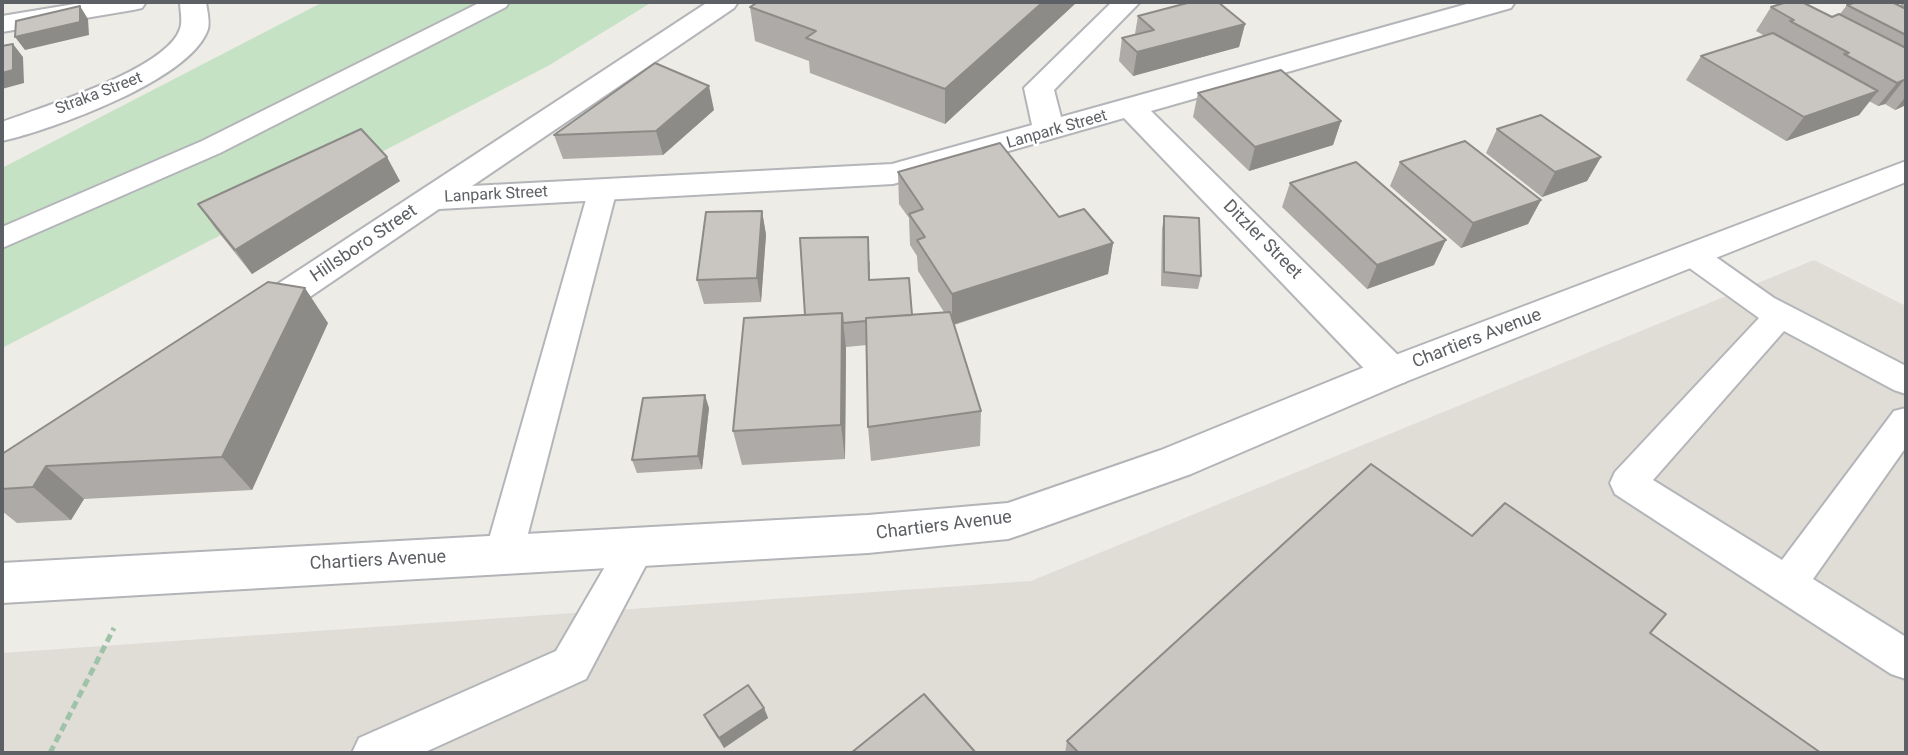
<!DOCTYPE html>
<html>
<head>
<meta charset="utf-8">
<style>
  body { margin:0 }
  #map { position:relative; width:1908px; height:755px; overflow:hidden; background:#eeece6; font-family:Roboto,sans-serif }
  canvas { display:block }
  .frame { position:absolute; inset:0; border:4px solid #5d6064; pointer-events:none }
</style>
</head>
<body>
<div id="map">
<canvas width="1908" height="755"></canvas>
<div class="frame"></div>
</div>
<script>
const ctx = document.querySelector('canvas').getContext('2d');
ctx.lineJoin = 'round';
function fill(path, color) { ctx.fillStyle = color; ctx.fill(path, 'evenodd'); }
function stroke(path, color, width, dash) { ctx.strokeStyle = color; ctx.lineWidth = width; ctx.lineCap = dash ? 'butt' : 'round'; ctx.setLineDash(dash || []); ctx.stroke(path); }
function drawText(font, color, halo, rows, align = 'center') {
  ctx.font = font + ' Roboto,sans-serif'; ctx.lineWidth = 5; ctx.setLineDash([]); ctx.textBaseline = 'middle'; ctx.strokeStyle = halo; ctx.fillStyle = color; for (const [text, x, y, turn = 0] of rows) {
    ctx.save(); ctx.translate(x, y); ctx.rotate((+turn || 0) * Math.PI / 180); ctx.textAlign = isNaN(turn) ? turn : align; if (halo) ctx.strokeText(text, 0, 0); ctx.fillText(text, 0, 0); ctx.restore();
  }
}
const education = new Path2D(`
  M1814,260L1906,306V753H2V653L1031,581Z`);
const green = new Path2D(`
  M323,2H652L548,66L2,348V168Z`);
const path = new Path2D(`
  M50,753L114,628`);
const lane = new Path2D(`
  M481,2H509L506,7L220,153L2,248V227L202,141Z
  M603,180L613,183L617,189L523,553L517,565L504,570L491,565L485,553L589,189L593,183Z
  M1692,245L1703,248L1774,298L1906,366V394L1894,390L1784,331L1653,480L1782,560L1894,411L1906,408V447L1813,579L1906,637V679L1891,674L1615,494L1610,483L1615,472L1759,318L1681,262L1677,255L1681,248Z
  M637,530L650,534L656,546L586,679L423,753H352L359,738L556,651L624,534Z`);
const street = new Path2D(`
  M87,2H146L142,8L133,10L2,32V16Z
  M708,2H738L734,8L472,186L892,164L1032,125L1024,88L1112,2H1140L1054,90L1061,117L1474,2H1515L1511,8L1151,111L1405,362L1410,372L1405,382L1391,386L1377,382L1124,118L893,184L439,209L267,326L254,330L241,326L236,317L241,308Z`);
const secondary = new Path2D(`
  M180,2H206C207,10 210,21 208,29C191,80 51,130 2,141V122C42,107 166,70 180,29C183,21 180,10 180,2Z
  M1906,161V182L1405,382L1191,474L1023,534L1008,539L868,553L2,603V563L868,515L1008,503L1161,450L1377,362Z`);
const wall = new Path2D(`
  M1077,2L945,124L810,73L809,61L755,41L750,7Z
  M1902,2H1906V105L1895,110L1885,104L1878,106L1869,101L1859,115L1786,141L1686,80L1701,56L1765,36L1756,31L1771,7L1832,17L1840,14L1847,5L1900,6Z
  M1138,16L1245,24L1239,47L1133,76L1119,61L1122,38L1135,34Z
  M1198,93L1341,121L1333,145L1249,171L1193,117Z
  M714,110L663,155L563,159L554,135Z
  M1497,129L1601,157L1587,181L1542,197L1486,153Z
  M1400,162L1541,200L1528,224L1461,248L1390,186Z
  M898,172L1059,217L1113,243L1108,274L954,325L981,411L980,446L871,461L868,427L867,345L846,347L845,459L742,465L733,431L805,315L870,261V279L912,315L944,312L918,271L917,256L910,245L909,218L899,204Z
  M400,181L252,274L215,228L198,204Z
  M1290,183L1434,265L1367,289L1282,207Z
  M762,211L766,235L761,302L704,304L697,280Z
  M1164,216L1201,276L1198,289L1161,286L1162,229Z
  M328,323L252,490L84,499L71,520L17,523L2,511V454Z
  M709,408L702,469L637,473L632,460Z
  M1472,536L1650,633L1821,753H1065L1067,741Z
  M764,708L768,718L724,748L709,725L704,715Z`);
const shadedWall = new Path2D(`
  M1043,2H1077L945,124V89Z
  M80,6L88,19L89,35L25,50L15,37Z
  M1245,24L1239,47L1133,76L1137,52Z
  M13,44L23,57L24,83L2,89V73Z
  M1904,80L1885,104L1878,106L1897,83Z
  M709,86L714,110L663,155L656,131Z
  M1878,91L1859,115L1786,141L1804,117Z
  M1906,96V105L1895,110Z
  M1341,121L1333,145L1249,171L1255,147Z
  M387,157L400,181L252,274L235,250Z
  M1601,157L1587,181L1542,197L1555,172Z
  M1541,200L1528,224L1461,248L1473,223Z
  M762,211L766,235L761,302L757,278Z
  M1446,240L1434,265L1367,289L1377,265Z
  M1113,243L1108,274L952,325V294Z
  M305,288L328,323L252,490L222,457Z
  M842,313L846,348L845,459L841,425Z
  M705,395L709,408L702,469L698,456Z
  M46,466L84,499L71,520L33,487Z
  M764,708L768,718L724,748L719,738Z`);
const building = new Path2D(`
  M758,2H1043L945,89L806,38L816,31L750,7Z
  M1191,2H1218L1245,24L1137,52L1122,38L1154,30L1138,16Z
  M1787,2H1802L1832,17L1839,14L1906,48V81L1904,80L1897,83L1844,54L1849,53L1790,21L1794,20L1771,7Z
  M1857,2H1892L1906,9V35L1847,5Z
  M80,6V22L15,37L16,21Z
  M1773,33L1878,91L1804,117L1701,56Z
  M13,44V70L2,73V46Z
  M655,63L709,86L656,131L554,135Z
  M1281,70L1341,121L1255,147L1198,93Z
  M1541,115L1601,157L1555,172L1497,129Z
  M361,129L387,157L235,250L198,204Z
  M1465,141L1541,200L1473,223L1400,162Z
  M1000,143L1059,217L1084,209L1113,243L952,294L917,240L925,237L909,214L923,209L898,172Z
  M1356,162L1446,240L1377,265L1290,183Z
  M762,211L757,278L697,280L706,212Z
  M1164,216L1199,218L1201,276L1164,272Z
  M868,237L869,280L909,278L912,315L866,318V321L843,323L842,313L805,315L800,238Z
  M268,282L305,288L222,457L46,466L33,487L2,489V454Z
  M950,312L981,411L868,427L866,318Z
  M842,313L841,425L733,431L744,318Z
  M705,395L698,456L632,460L643,398Z
  M1371,464L1472,536L1505,503L1666,614L1650,633L1821,753H1079L1067,741Z
  M748,685L764,708L719,738L704,715Z
  M924,694L976,753H851Z`);
const farStreetnames = [
  ["Straka Street",99,94,-21],
  ["Lanpark Street",1057,130,-16],
  ["Lanpark Street",496,195,-3]
];
const streetNames = [
  ["Ditzler Street",1262,240,45],
  ["Hillsboro Street",364,244,-34],
  ["Chartiers Avenue",1477,339,-21],
  ["Chartiers Avenue",944,526,-7],
  ["Chartiers Avenue",378,561,-3]
];
fill(education, '#e0ddd7');
fill(green, '#c6e2c5');
stroke(lane, '#b3b5b9', 4);
stroke(street, '#b3b5b9', 4);
stroke(secondary, '#b2b4b8', 4);
stroke(path, '#9fc3a8', 5, [8, 4.5]);
fill(lane, '#fff');
fill(street, '#fff');
fill(secondary, '#fff');
fill(wall, '#adaaa7');
fill(shadedWall, '#8d8b88');
fill(building, '#c9c6c2');
stroke(building, '#8d8b88', 2);
drawText('16px', '#5d6064', '#fff', farStreetnames);
drawText('18px', '#5d6064', '#fff', streetNames);
</script>
</body>
</html>
